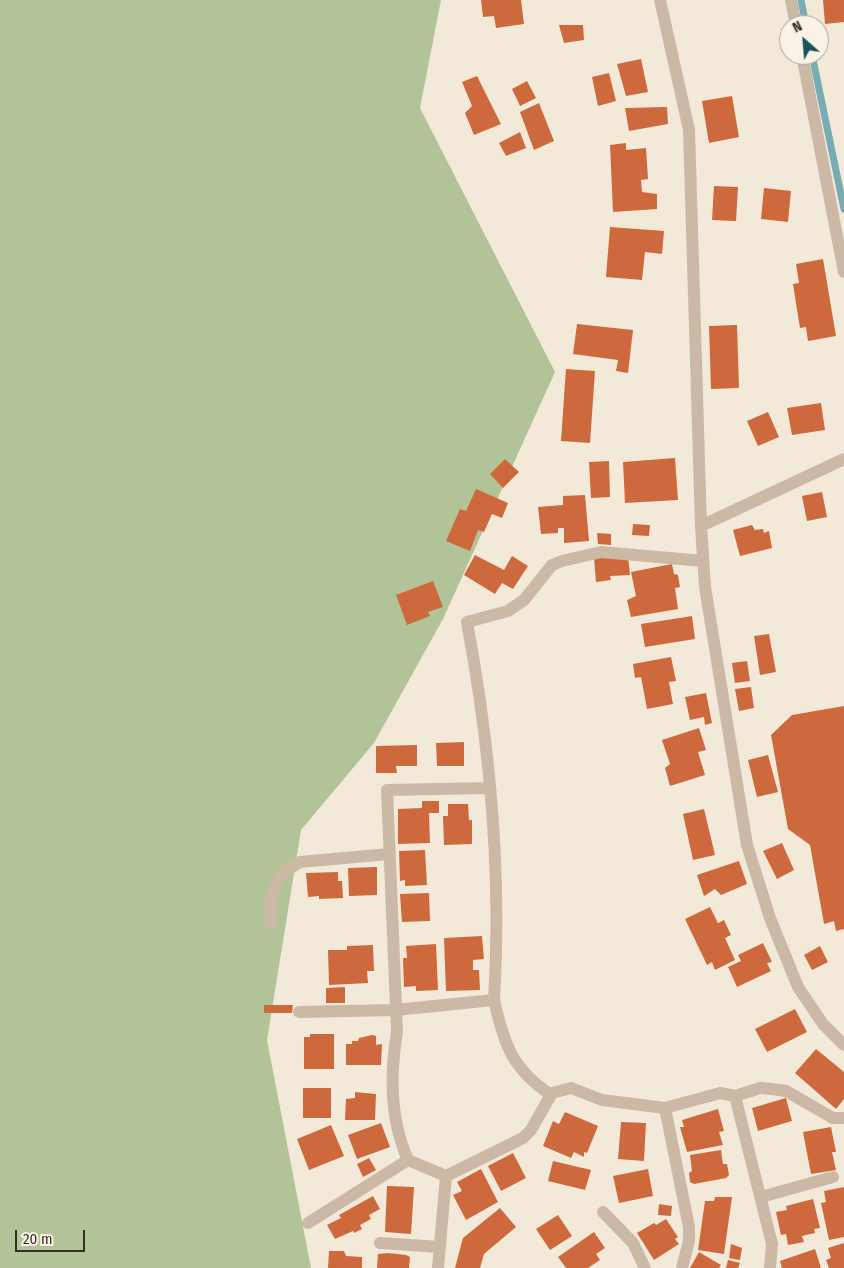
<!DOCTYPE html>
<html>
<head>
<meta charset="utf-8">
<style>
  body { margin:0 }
  #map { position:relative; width:844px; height:1268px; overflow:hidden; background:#f3e9d9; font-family:"Fira Sans Condensed",sans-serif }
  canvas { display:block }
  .north { position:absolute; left:779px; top:15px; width:50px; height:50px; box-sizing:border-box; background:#faf2e6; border:1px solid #aca39a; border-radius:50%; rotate:333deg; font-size:14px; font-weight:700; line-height:20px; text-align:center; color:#372d27 }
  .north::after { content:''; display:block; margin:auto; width:18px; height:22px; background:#19535b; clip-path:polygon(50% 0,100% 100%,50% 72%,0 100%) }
  .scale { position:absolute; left:15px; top:1230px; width:70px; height:22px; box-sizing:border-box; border:2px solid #372d27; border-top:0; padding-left:6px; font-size:15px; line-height:18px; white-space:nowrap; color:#372d27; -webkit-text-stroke:4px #faf2e6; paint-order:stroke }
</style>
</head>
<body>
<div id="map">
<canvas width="844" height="1268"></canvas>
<div class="north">N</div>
<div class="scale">20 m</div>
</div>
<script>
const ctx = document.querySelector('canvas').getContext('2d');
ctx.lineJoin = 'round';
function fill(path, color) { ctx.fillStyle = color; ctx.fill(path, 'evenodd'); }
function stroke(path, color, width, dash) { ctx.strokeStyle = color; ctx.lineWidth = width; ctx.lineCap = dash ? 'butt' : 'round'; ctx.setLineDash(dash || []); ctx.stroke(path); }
const green = new Path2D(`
  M0,0H441L420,108L555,372L443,619L374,743L301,830L267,1040L311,1268H0Z`);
const stream = new Path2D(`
  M801,0L806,25
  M812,55L844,209`);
const building = new Path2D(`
  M481,0H521L524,24L496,28L494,16L483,17Z
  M823,0H844V22L825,24Z
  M559,25H583L584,40L564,43Z
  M641,59L648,92L626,96L617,64Z
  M609,73L616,101L598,106L592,77Z
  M477,76L501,124L474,135L465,113L472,106L462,82Z
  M527,81L536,98L520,106L512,89Z
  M732,96L739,137L709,143L702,101Z
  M539,103L554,141L534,150L520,112Z
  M667,107L668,124L629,131L625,108Z
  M520,132L526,148L506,156L499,143Z
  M626,143V150L646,148L648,179L641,180L642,192L657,194V209L613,212L610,145Z
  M714,186L738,187L736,221L712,220Z
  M764,188L791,191L788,222L761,219Z
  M610,227L664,231L662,254L645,252L642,280L606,277Z
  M823,259L836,336L808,341L806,327L800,328L793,284L799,283L796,264Z
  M577,324L633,330L628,373L616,371L618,360L573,354Z
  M737,325L739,388L711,389L709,326Z
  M566,369L595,371L590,443L561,441Z
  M821,403L825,430L792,435L787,408Z
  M768,412L779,437L758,446L747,421Z
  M675,458L678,500L625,503L623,462Z
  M505,459L519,472L503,488L490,474Z
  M609,461L610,497L591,498L589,462Z
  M476,489L508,503L502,518L492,514L484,532L478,530L470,551L446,541L460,509L466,511Z
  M822,492L827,517L807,521L802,496Z
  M585,495L589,541L564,543V528H558V533L541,534L538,507L563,505V496Z
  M633,524L650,525L649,536L632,535Z
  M752,525L755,530L763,529L764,533L769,531L772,548L740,556L733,530Z
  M597,533L611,534V545L598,544Z
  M475,555L504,570L512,556L528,566L513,589L502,583L495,594L464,575Z
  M628,556L630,575L610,576L611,580L596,582L594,558Z
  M672,564L674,574L678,575L680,587L675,588L678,609L631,617L627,600L636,596L631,572Z
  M433,581L443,607L428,612L430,616L407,625L396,595Z
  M692,616L695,639L645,647L641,624Z
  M769,634L776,672L760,675L754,636Z
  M671,657L676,681L669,682L673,704L647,709L641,677L635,678L633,664Z
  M747,661L750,681L735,683L732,663Z
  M751,687L754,708L739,711L735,689Z
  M706,693L712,723L705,725L704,717L690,720L685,697Z
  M844,706V929L836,931L834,921L824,924L810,845L788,829L771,735L792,715Z
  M699,728L706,750L698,752L705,775L670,786L665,768L670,764L662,740Z
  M464,742V766H437L436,743Z
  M417,745V766H396L397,773H376V746Z
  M768,755L778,792L757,797L748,760Z
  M422,801H439V813H429L430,843L398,844V809L422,808Z
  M448,804H468L469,820H472V844L444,845L443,816H448Z
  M704,809L715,855L693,860L683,814Z
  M782,843L794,870L777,879L763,851Z
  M425,850L427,885L405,886V880L400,881L399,851Z
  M739,861L747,884L721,895L715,889L704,896L697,875Z
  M377,867V895L349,896L348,868Z
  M338,872V881H342L343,898L319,899V896L308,897L306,873Z
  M429,893L430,921L402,922L400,894Z
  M710,907L718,923L724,920L731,935L725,938L735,960L715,970L712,962L707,965L685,919Z
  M482,936L484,959L473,960V970H479L480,990L446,991L444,938Z
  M763,943L772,962L767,963L771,971L737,987L728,967L741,961L738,955Z
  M436,944L438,990L416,991V986L404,987L403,958H407L406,946Z
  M373,945L374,971H367L368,983L329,985L328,950H347V946Z
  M820,946L828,962L812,970L804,955Z
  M345,987V1003H326V988Z
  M264,1005H293L292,1013H264Z
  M795,1009L807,1032L767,1052L755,1029Z
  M310,1034H334V1069H304V1037H310Z
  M372,1035L376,1036V1045L382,1044L381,1065H346V1044H352V1041H358L359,1038Z
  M816,1049L844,1072V1099L836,1109L795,1073Z
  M303,1088H331V1118H303Z
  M355,1092L376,1094L375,1120H345L346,1099L355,1098Z
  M786,1098L792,1121L758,1131L752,1108Z
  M718,1109L724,1131L719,1132L723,1145L687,1152L680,1127H684L682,1120Z
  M565,1112L598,1126L587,1153L584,1152V1157L574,1152L571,1158L543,1146L553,1121L559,1124Z
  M621,1122L646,1123L644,1161L618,1159Z
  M381,1123L390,1147L357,1159L348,1135Z
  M331,1125L344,1156L309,1170L297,1139Z
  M831,1127L836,1152H832L836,1170L811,1174L803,1132Z
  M721,1150L723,1164H727L729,1175L726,1178L694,1184L690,1182L689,1173L692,1171L690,1155Z
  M513,1153L526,1178L501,1191L488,1166Z
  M369,1158L376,1170L363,1177L357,1164Z
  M553,1161L591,1170L585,1190L548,1181Z
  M481,1169L498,1202L466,1220L453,1195L462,1191L457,1182Z
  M648,1169L653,1196L619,1203L613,1176Z
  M387,1186L414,1187L411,1234L385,1232Z
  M844,1187V1237L829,1240L821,1203L826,1202L824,1191Z
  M373,1196L380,1209L369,1215L371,1219L360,1225L362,1229L354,1233L353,1231L335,1239L327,1225L341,1218L339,1215Z
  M715,1197H732L724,1254L698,1250L705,1201H714Z
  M813,1199L820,1228L814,1229L815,1233L802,1236L804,1242L788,1245L786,1234L781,1235L776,1212L787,1210L786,1206Z
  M659,1204L672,1206L671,1216L658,1215Z
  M500,1208L516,1227L484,1254L480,1268H455L463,1238Z
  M558,1215L572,1236L550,1250L536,1229Z
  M666,1219L678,1237L675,1239L679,1244L654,1260L637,1233L654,1223L656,1225Z
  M594,1232L605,1248L596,1254L600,1260L588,1268H566L558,1257Z
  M844,1243V1268H829L826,1260L831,1258L828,1248Z
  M731,1244L742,1248L740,1260L729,1258Z
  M815,1249L821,1268H782L780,1261Z
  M329,1251H344L346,1256L362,1257V1268H328Z
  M699,1252L721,1265L719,1268H690Z
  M388,1253L406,1255L410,1257L409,1268H377L378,1254Z
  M728,1260L740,1263L738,1268H726Z`);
const service = new Path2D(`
  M271,924V900L277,882L285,871L300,862L389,854
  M494,1000C504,1044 512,1069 551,1095
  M380,1243L440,1247`);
const minor = new Path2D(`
  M660,0L689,130L701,526L705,587L747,845L770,918L798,987L823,1024L844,1045
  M791,0L796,25
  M802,55L844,272
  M701,526L844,459
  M299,1012L395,1010L494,1000C502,873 490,746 467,622L508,611L524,600L552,565L562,561L601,552L703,561
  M735,1096L772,1244L770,1268
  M665,1108L720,1093L735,1096L760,1088L772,1089L786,1091L833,1118H844
  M446,1176L523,1138L531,1130L552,1093L571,1088L602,1100L665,1108L689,1227V1241L682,1268
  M761,1197L833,1177
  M603,1212L633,1243L645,1268
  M308,1223L408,1160
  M438,1268L446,1176L408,1160C390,1120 390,1074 397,1032L387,790L489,788`);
fill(green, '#b2c398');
stroke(stream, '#77acb2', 7);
fill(building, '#ce693d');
stroke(service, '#ccb9a5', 12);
stroke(minor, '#ccb9a5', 12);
</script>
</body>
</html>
